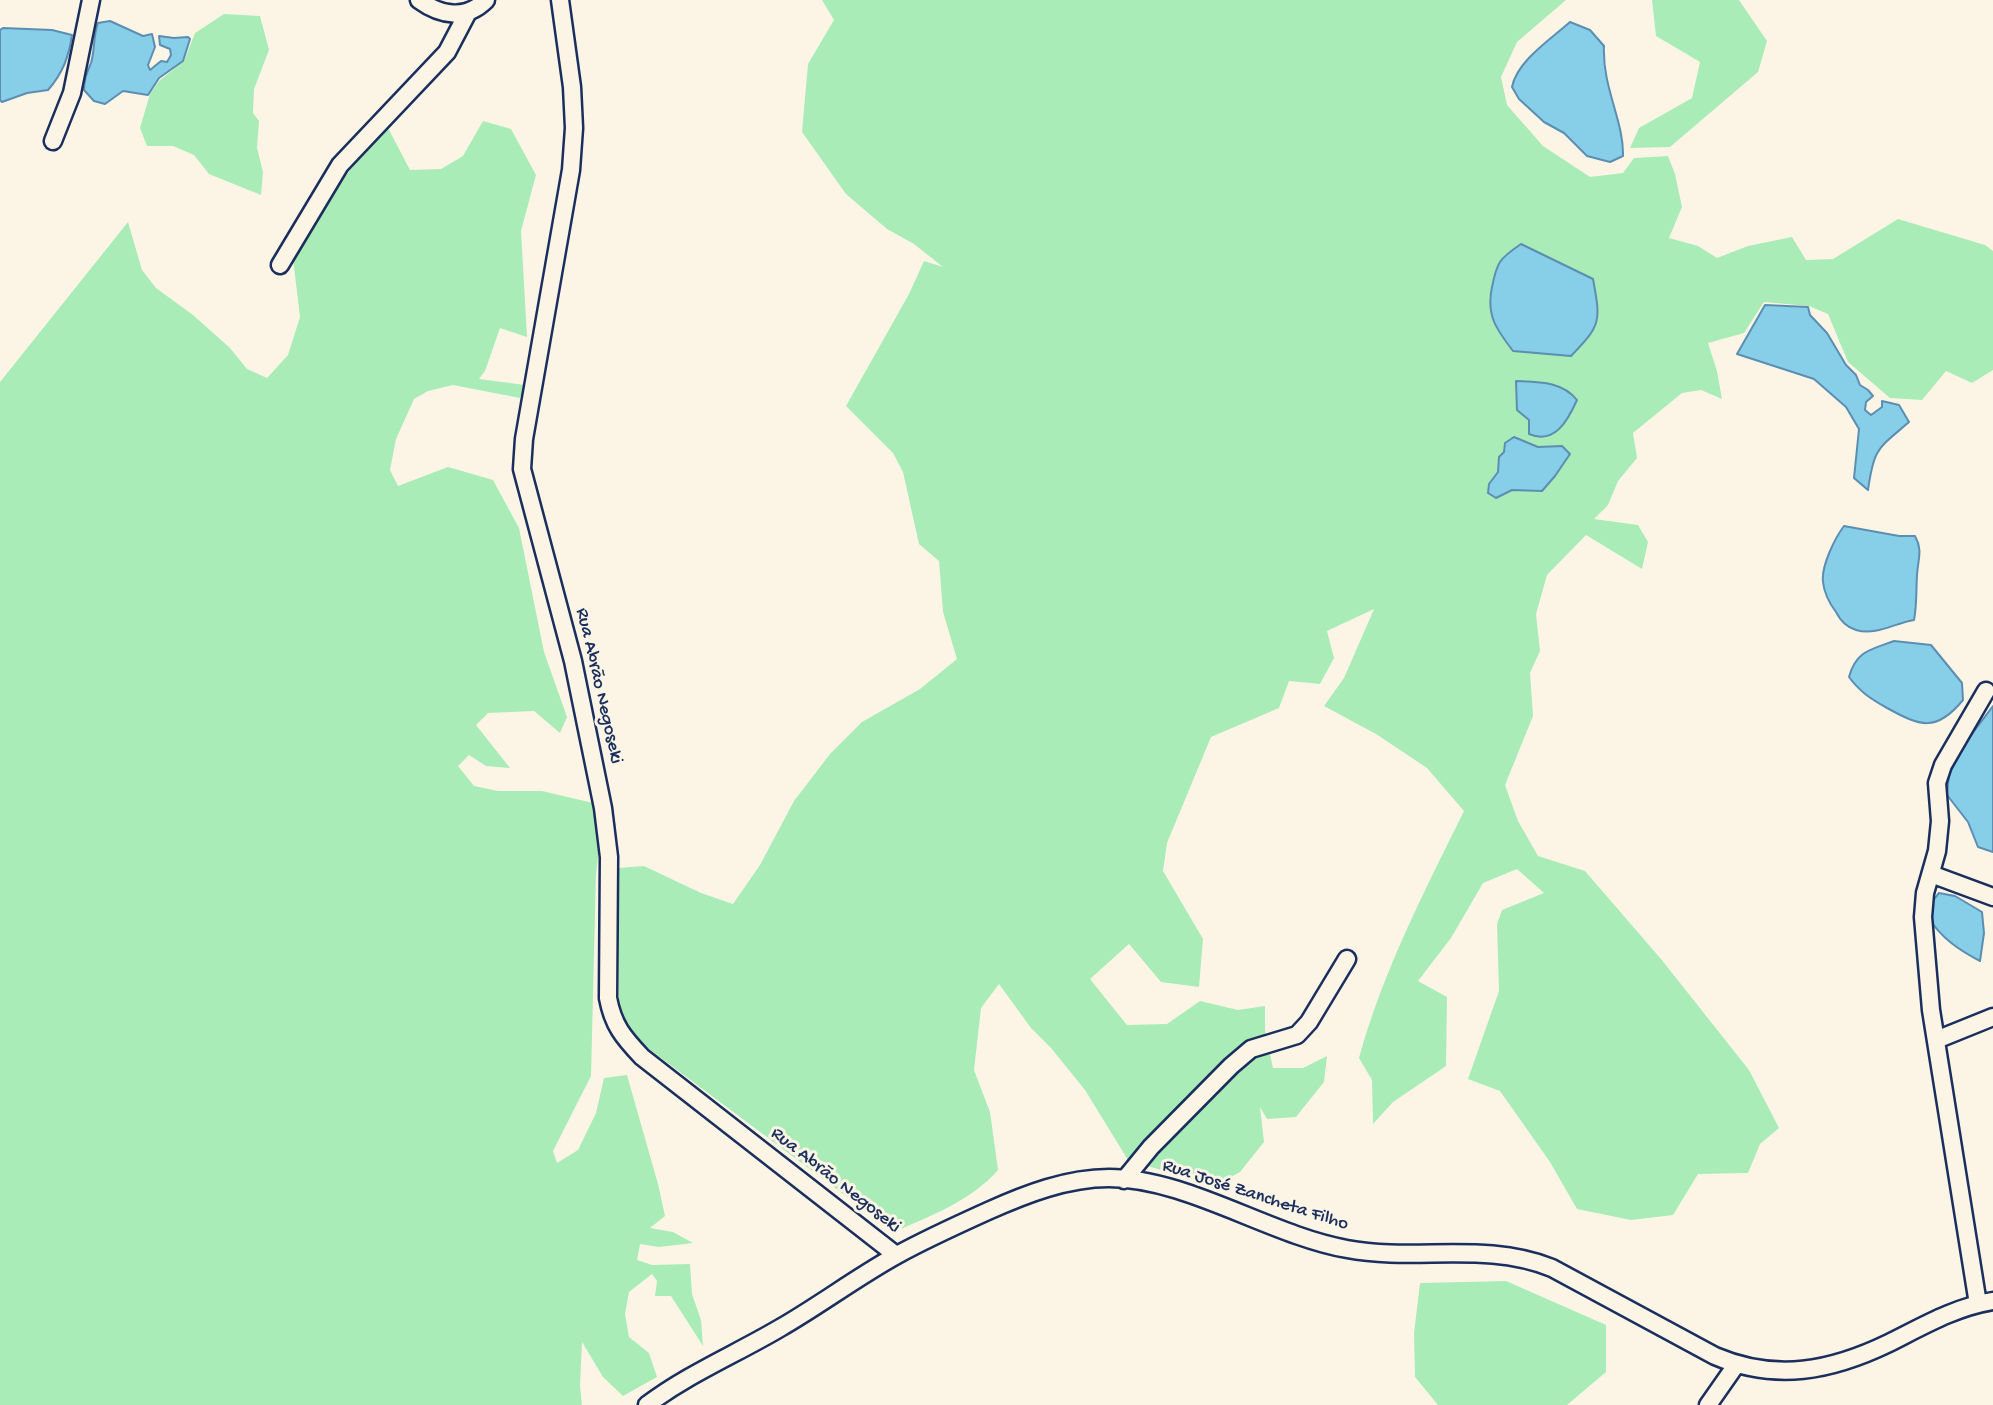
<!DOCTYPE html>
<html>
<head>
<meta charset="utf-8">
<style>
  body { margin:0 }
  canvas { display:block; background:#fcf5e5 }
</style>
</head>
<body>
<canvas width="1993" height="1405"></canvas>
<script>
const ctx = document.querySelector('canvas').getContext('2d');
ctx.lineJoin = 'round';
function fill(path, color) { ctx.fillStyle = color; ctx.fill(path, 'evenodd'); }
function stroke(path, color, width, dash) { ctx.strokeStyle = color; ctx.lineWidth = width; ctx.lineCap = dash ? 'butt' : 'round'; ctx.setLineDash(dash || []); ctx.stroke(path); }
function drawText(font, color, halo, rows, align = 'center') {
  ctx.font = font + ' "Gochi Hand",sans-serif'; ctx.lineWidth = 6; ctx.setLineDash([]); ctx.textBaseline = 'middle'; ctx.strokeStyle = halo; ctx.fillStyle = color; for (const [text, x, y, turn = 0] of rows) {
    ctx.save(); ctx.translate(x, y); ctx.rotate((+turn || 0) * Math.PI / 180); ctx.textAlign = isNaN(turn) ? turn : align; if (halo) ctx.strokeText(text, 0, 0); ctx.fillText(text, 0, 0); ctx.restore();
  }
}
const green = new Path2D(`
  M822,0H1566L1517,42L1501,77L1507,105L1543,146L1590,177L1623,173L1634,158L1668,156L1675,174L1682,207L1669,238L1698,246L1717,258L1748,246L1792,237L1806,260L1833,259L1898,219L1985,245L1993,251V370L1972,383L1946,371L1922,400L1890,398L1848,362L1828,314L1809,306L1764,302L1744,333L1708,343L1717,371L1722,399L1701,390L1682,393L1633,433L1637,458L1618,481L1608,505L1594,519L1638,525L1648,542L1642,569L1586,535L1547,575L1536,614L1540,651L1530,673L1533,716L1505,785L1518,821L1538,856L1585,871L1661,959L1749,1070L1779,1128L1760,1144L1748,1173L1698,1174L1673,1215L1631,1220L1577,1209L1550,1162L1500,1091L1468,1079L1499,991L1497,924L1502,910L1544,893L1517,869L1483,883L1451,938L1418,981L1447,997L1446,1066L1393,1102L1373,1124L1372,1080L1359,1058C1383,971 1424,892 1464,811L1427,768L1376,734L1324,706L1344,678L1374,609L1327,631L1334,658L1320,684L1289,681L1279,708L1211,737L1167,843L1163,871L1203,939L1199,987L1161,982L1129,944L1090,979L1127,1025L1167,1024L1200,1001L1238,1010L1265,1006V1031L1273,1068H1303L1327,1056L1324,1082L1296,1117L1267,1119L1260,1107L1264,1142L1240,1172L1214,1186L1128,1160L1085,1090L1051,1048L1031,1028L999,984L981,1008L974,1070L990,1112L998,1170C971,1201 930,1216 894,1232L641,1043C628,1030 622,1018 619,999L618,868L644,866L701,893L733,904L760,865L794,801L830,754L862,722L920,689L957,659L943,612L939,561L919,544L903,472L893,453L846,406L909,294L924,261L943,267L914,244L887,229L846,194L802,132L808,64L834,20Z
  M1652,0H1739L1767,41L1758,72L1670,147L1630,148L1639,128L1692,98L1700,62L1656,36Z
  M224,14L260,16L269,50L254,89L253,113L259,121L257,148L263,172L261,195L209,174L194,155L173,146H147L140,128L150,94L159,81L184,61L195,33Z
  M483,121L511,129L536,175L521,231L527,337L500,328L485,371L479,379L525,385L520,398L453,385L428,391L414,399L396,439L390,470L398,486L448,467L493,480L519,528L544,652L567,717L560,733L534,711L488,713L476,725L510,768L486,766L469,755L458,766L474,786L498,791H542L593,803L600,841L596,873L591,1076L553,1151L557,1163L578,1150L596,1113L604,1078L627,1075L658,1184L665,1216L650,1228L673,1232L693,1243L659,1247L640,1244L637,1260L652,1265L690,1264L692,1294L701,1320L703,1346L671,1296H655L657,1281L652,1274L629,1292L625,1314L629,1337L649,1353L657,1377L623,1396L603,1377L582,1342L580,1386L582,1405H0V382L128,222L142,270L156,288L193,315L230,348L247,369L267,378L288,355L300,317L293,259L328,200L368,145L387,126L410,170L441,169L463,156Z
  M1506,1281L1606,1325V1372L1567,1405H1438L1415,1377L1414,1333L1420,1283Z`);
const water = new Path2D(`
  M110,21L143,36L152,34L155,47L148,65L150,70L161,61L167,62L171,55L170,49L160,45L159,36L174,38L188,37L190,39L183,61L159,78L148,95L123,91L105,104L94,101L84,90C84,79 87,73 91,63C95,50 93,36 98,23Z
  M1570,22L1590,30L1604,46C1602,87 1624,121 1623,156L1610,162L1587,156L1564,133L1544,122L1519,99L1512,87C1517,61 1551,39 1570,22Z
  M3,28L52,30L72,35C69,56 63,73 48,90L27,93L2,102L0,100V30Z
  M1521,244L1593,279C1601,322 1601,325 1571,356L1513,351C1496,329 1486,315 1492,287C1497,262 1499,259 1521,244Z
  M1765,305L1808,307L1810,315L1827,333L1846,365L1856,375L1860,385L1868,390L1873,396L1866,402L1865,410L1871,415L1882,407V401L1899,405L1909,422C1878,449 1874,447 1868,490L1854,478L1859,429L1846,407L1814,379L1737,354Z
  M1516,381C1538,382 1562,381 1577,400C1568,420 1555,445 1529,434V420L1517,410Z
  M1514,437L1538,447L1562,446L1570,454L1555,476L1542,491L1512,490L1496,498L1488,493L1489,484L1498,472L1499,457L1504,452L1505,443Z
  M1844,526L1899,536H1915C1923,550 1918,559 1917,575C1916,590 1917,605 1914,620C1895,623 1876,636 1856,630C1846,627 1840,620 1836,612C1830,604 1824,592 1823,582C1821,566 1835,538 1844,526Z
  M1894,641L1931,645L1962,683L1963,700C1936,733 1920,726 1887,708C1871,699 1860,692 1849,677C1856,651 1870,650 1894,641Z
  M1993,706V852L1978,847L1968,822L1947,795L1949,774L1968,739Z
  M1939,893L1955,896L1982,912L1984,933L1980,961C1959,950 1941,938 1928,917L1930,904Z`);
const minor = new Path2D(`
  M419,0C441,16 466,20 486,0
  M560,0L572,87L574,128L571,170L524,439L522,469L573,661L603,808L609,857L608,998C613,1025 623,1037 642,1057L896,1255
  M53,141L72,93L91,0
  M280,265L340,165L447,52L468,12
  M1931,874L1993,897
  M1936,1040L1993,1017
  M1124,1180L1151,1147L1231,1066L1251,1049L1297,1035L1309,1022L1347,959
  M1978,1304L1931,1010L1923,917L1925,893L1937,851L1940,821L1937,783L1943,765L1986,691
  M647,1405C688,1374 736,1354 780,1328C820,1305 857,1277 897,1255C926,1239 957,1225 988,1211C1026,1194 1067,1178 1109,1178C1187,1178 1269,1235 1347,1249C1416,1262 1485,1241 1552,1268L1715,1356C1776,1382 1831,1371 1889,1343C1923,1326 1955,1307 1993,1301
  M1708,1405L1736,1365`);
const streetNames = [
  ["Rua Abrão Negoseki",598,686,77],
  ["Rua Abrão Negoseki",835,1181,38],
  ["Rua José Zancheta Filho",1255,1196,18]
];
fill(green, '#a9ecb7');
fill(water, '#87cee9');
stroke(water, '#5c8eb1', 2);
stroke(minor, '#1b2f5e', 21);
stroke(minor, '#fcf5e5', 16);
drawText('19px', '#1b2f5e', '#fcf5e5', streetNames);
</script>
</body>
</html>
